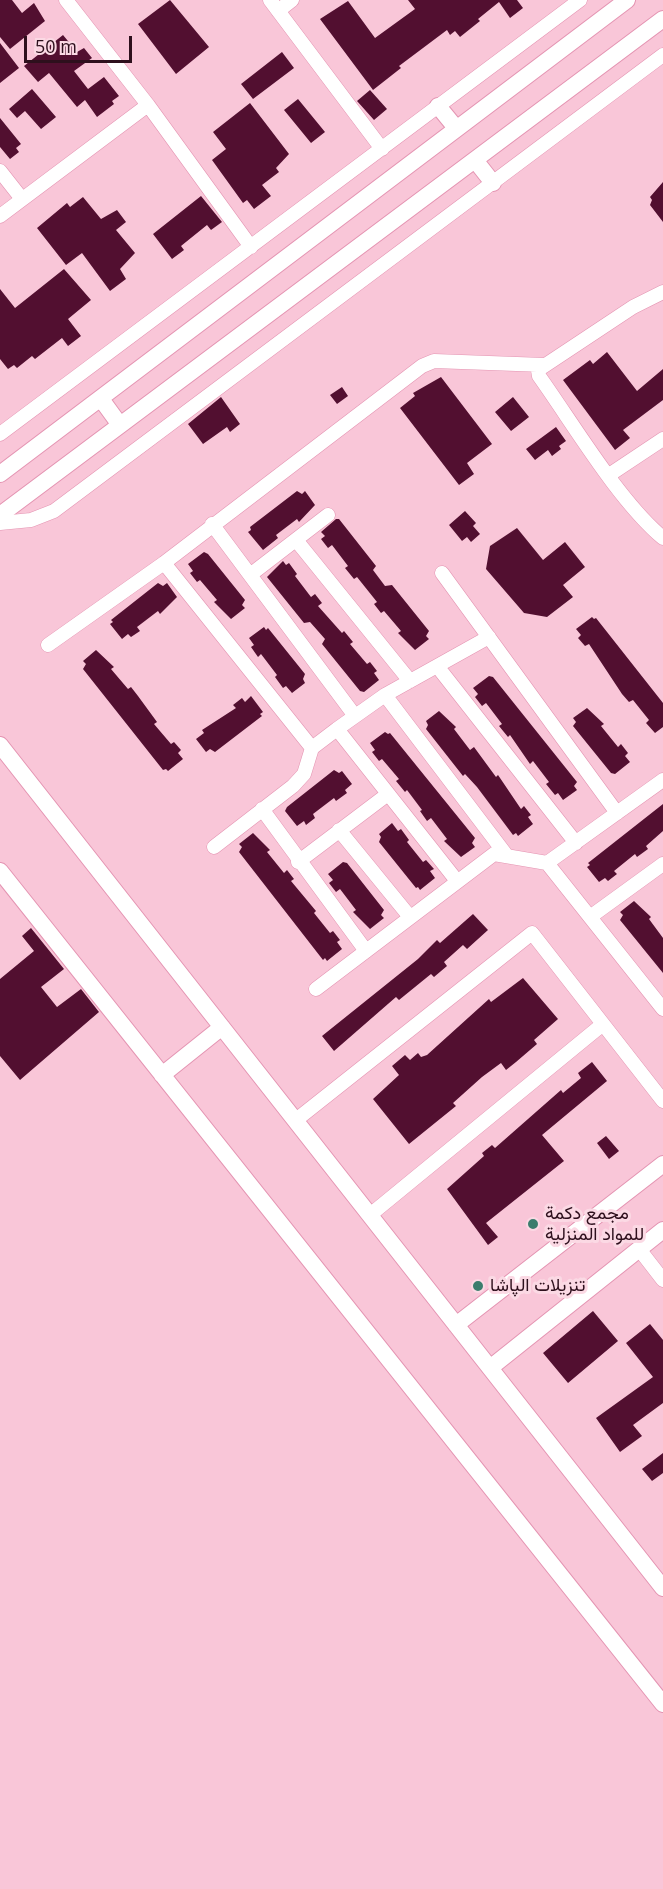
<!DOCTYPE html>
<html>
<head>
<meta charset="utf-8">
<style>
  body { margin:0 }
  #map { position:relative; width:663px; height:1889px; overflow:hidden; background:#f9c6d8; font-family:"Open Sans",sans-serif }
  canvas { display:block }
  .scale { position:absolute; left:24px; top:36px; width:108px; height:27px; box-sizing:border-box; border:3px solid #2e101d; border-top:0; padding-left:8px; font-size:18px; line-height:21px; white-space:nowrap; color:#2e101d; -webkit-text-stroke:4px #fbd9e4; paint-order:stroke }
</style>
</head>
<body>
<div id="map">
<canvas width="663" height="1889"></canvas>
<div class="scale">50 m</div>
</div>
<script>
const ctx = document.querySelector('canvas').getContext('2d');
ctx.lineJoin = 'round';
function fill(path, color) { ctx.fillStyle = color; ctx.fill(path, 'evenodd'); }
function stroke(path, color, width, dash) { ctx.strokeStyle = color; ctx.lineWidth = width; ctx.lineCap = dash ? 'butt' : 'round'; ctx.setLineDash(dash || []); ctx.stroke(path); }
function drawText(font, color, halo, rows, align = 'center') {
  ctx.font = font + ' "Open Sans",Vazirmatn,sans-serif'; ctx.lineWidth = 6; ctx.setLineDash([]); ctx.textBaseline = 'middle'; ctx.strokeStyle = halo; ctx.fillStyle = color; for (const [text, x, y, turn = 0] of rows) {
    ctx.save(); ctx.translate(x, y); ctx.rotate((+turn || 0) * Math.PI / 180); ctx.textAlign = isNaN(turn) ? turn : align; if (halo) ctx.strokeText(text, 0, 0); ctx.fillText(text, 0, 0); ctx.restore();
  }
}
const building = new Path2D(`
  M0,0H12L22,13L34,3L45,21L10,49L0,37Z
  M170,0L209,47L176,74L138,24Z
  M408,0H517L523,8L510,18L499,2L478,19L480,21L460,37L455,31L450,35L447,30L399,66L401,68L373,90L320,19L348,1L375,38L415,9Z
  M63,35L77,52L84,48L92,58L74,71L88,89L104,77L119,96L112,101L114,104L97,117L85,100L77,107L49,73L38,82L24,66Z
  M0,43L19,68L0,83Z
  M282,52L294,68L253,99L241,84Z
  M32,89L56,117L41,129L25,111L17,118L9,109Z
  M370,90L387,109L374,120L357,101Z
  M298,99L325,132L311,143L284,110Z
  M250,103L289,154L276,168L279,172L262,185L271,196L254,209L247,200L243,203L212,160L226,149L213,132Z
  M0,118L21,144L16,148L19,152L10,159L0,147Z
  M663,182V222L650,205L652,200L650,197Z
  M201,196L222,222L211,230L207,225L181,246L184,250L172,259L153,234Z
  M83,197L101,219L117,210L126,222L116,230L135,253L120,269L126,279L110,291L82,253L66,265L37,228L67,203L70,207Z
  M64,269L91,300L68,319L81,336L68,346L62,338L35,359L32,356L17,368L14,365L8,369L0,359V289L15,308Z
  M607,352L637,391L663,369V400L623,430L630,438L615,450L563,380L590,360L593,364Z
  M441,377L492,444L467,463L474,474L459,485L400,408L415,396L413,393Z
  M342,387L348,396L337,404L330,395Z
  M221,397L240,424L230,432L227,427L203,444L188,424Z
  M513,397L529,417L511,431L495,412Z
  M556,427L566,441L559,446L561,449L552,456L548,450L535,460L526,449Z
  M297,491L302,494L305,491L315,505L299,522L297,519L276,535L278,538L263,550L248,532L251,530L250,527Z
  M465,511L476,523L473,526L480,534L471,542L467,537L462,541L449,525Z
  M336,519H339L376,566L373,570L385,586L392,585L429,631L426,636L429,639L415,650L398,633L401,631L384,611L381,613L374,604L377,602L357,577L354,579L345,568L348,566L332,545L328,548L321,539L325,536L321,532Z
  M517,528L543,560L565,542L585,567L563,585L573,597L547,617L524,613L486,569L490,546Z
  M204,552L208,554L245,600L242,605L245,608L231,619L214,602L217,600L200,580L197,582L190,573L193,571L188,564Z
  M283,561L286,565L289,563L297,574L295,576L311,597L315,594L322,603L318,606L342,633L344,631L353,642L350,644L367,664L370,662L377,671L374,673L379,680L364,692L360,691L322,644L325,639L310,622L304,623L267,577Z
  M158,583L163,586L167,583L177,597L160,614L158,611L137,627L140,631L131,637L128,634L122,639L110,624L113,622L111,620Z
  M592,617L594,619L596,618L663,703V727L655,733L646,723L649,720L633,700L629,702L622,694L589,644L585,646L578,638L581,635L576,629Z
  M264,627L266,630L268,628L305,674L303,679L305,683L292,693L286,686L283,688L275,677L277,675L261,654L258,657L251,647L254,645L249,638Z
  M96,650L114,667L111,669L128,689L131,687L138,696L157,722L154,724L171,744L174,742L181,750L178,753L183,759L168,771L166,769L163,770L83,669L86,664L83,661Z
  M489,676L493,677L577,782L574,786L577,790L563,800L558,793L555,795L546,784L549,782L533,761L530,764L510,735L508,737L499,726L502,724L486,703L482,706L475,697L478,694L473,688Z
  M251,696L263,712L260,714L262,716L215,752L210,749L206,752L196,739L204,733L202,730L236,708L233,705L242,698L245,702Z
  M587,708L604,724L601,726L618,747L621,744L628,753L625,756L630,762L615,774L611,773L573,726L576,722L573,718Z
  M439,711L456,727L454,729L470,750L474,747L496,777L498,775L521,809L524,806L531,815L528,817L533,824L518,836L516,833L513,835L477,787L465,774L463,776L426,729L428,725L426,721Z
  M385,732L388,734L390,733L475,838L472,843L475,847L461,857L444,841L447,839L431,818L427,821L420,811L422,810L407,790L405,792L396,781L399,779L382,759L379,761L372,752L375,750L370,743Z
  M334,770L339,773L342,771L352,784L345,790L347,793L336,801L334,798L313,814L315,818L306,825L304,821L297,826L285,811L287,807Z
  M663,804V831L646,846L648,849L637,857L635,854L614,871L617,874L608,881L605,878L599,882L587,867L590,865L588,863Z
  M392,823L398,831L401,829L409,840L407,842L423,862L426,860L434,869L430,871L435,878L420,890L418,887L416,888L379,842L381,837L379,834Z
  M253,833L270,850L267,852L284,873L287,870L294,879L291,881L316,911L314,913L330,933L333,931L340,940L337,942L342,949L327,961L325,958L323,960L239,852L242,847L239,844Z
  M343,862L347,863L384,910L381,915L384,918L370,929L353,912L356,910L340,889L336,892L329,883L333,880L328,874Z
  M634,901L651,917L649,919L663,938V973L620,920L623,915L620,912Z
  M473,914L488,930L467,949L463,945L444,962L447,966L434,977L431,974L399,1000L396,997L334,1051L322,1036L418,959L437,940L440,943Z
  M31,928L64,969L41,987L57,1007L81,989L99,1012L20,1080L0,1056V979L34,951L22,936Z
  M523,978L558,1019L534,1040L537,1044L516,1062L506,1070L501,1063L482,1077L453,1103L456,1106L409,1144L373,1099L399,1075L392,1066L405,1055L410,1060L418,1053L421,1057L427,1055L489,999L491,1002Z
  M592,1062L607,1081L542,1135L564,1161L486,1223L498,1237L488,1245L447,1189L484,1156L482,1153L492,1145L495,1148L561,1090L563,1093L581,1078L578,1073Z
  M606,1136L619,1151L609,1159L597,1143Z
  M593,1311L618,1341L568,1383L543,1353Z
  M650,1324L663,1340V1403L633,1425L642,1436L620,1452L596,1418L653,1377L626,1343Z
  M663,1453V1473L652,1481L642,1469Z`);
const minor = new Path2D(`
  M66,0L148,105L251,247
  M270,0L382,149
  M278,11L292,0
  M0,171L22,199
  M0,216L148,105
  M663,292L633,307L538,370L539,376C574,425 618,500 663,538
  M0,434L580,0
  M609,475L663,439
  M0,523L31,520L54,511L663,55
  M212,524L355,716
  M296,540L410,681
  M164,563L312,748
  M442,573L617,813
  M250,575L328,515
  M48,645L164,563L422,366L434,361L544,365
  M437,666L576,843
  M385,695L507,856
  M337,729L457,881
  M262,809L366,951
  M339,830L410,917
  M214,847L293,786L304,774L312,748L337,729L385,695L489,637
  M298,862L388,794
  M547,863L663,780
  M590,917L663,864
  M316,989L494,854L547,863L663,1009
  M296,1120L532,933L663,1101
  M370,1215L603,1024
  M639,1249L663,1280`);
const tertiary = new Path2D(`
  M438,106L456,128
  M475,160L493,183
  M101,399L120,425
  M0,474L627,0
  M0,515L663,19
  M0,745L663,1588
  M0,871L663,1704
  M162,1075L222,1027
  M456,1325L663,1164
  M490,1368L663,1230`);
const markers = [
  [533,1224,6,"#3b7d6d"],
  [478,1286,6,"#3b7d6d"]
];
const poiNames = [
  ["مجمع دكمة",545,1214],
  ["للمواد المنزلية",545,1235],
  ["تنزيلات الپاشا",490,1286]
];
fill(building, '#520f30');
stroke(minor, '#e494b2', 15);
stroke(tertiary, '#e494b2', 18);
stroke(minor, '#fff', 14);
stroke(tertiary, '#fff', 16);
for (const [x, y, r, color] of markers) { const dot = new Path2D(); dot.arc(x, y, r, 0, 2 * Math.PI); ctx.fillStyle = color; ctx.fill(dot); stroke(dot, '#fbd9e4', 2); }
drawText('18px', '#2e101d', '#fbd9e4', poiNames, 'left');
</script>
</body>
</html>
